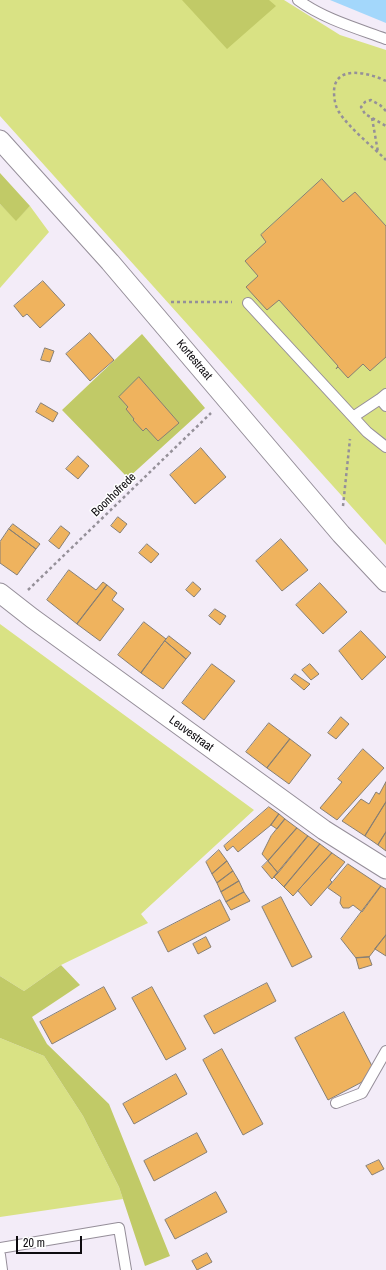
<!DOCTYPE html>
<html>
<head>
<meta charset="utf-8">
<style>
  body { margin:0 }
  #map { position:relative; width:386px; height:1270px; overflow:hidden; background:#f3ecf8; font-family:"Archivo Narrow",sans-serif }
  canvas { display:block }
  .scale { position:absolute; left:16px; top:1236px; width:66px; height:18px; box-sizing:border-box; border:2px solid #0d0b0f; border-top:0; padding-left:5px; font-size:12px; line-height:14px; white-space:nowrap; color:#0d0b0f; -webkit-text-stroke:3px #fff; paint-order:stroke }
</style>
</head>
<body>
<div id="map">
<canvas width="386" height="1270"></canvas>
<div class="scale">20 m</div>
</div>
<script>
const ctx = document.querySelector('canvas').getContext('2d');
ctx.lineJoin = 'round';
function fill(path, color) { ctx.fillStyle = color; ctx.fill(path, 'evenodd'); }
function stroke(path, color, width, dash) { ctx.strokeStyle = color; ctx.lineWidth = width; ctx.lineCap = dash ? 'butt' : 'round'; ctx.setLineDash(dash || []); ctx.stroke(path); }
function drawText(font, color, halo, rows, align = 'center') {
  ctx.font = font + ' "Archivo Narrow",sans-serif'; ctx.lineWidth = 3; ctx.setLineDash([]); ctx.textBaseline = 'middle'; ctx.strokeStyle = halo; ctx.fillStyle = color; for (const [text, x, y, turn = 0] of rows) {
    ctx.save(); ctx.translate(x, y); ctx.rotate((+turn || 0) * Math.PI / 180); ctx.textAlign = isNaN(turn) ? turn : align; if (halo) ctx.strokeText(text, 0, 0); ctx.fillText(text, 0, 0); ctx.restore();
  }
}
const green = new Path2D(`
  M0,0H284L340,35L386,50V545L0,116Z
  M0,204L16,220L30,206L49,232L0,288Z
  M0,624L254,810L141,914L148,923L61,965L24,991L0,976Z
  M0,1038L44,1056L83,1116L119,1187L123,1199L0,1217Z`);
const forest = new Path2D(`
  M182,0H269L276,6L227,49Z
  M0,173L30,206L16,221L0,204Z
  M142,334L205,408L128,478L62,410Z
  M61,965L80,985L32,1017L47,1044L109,1104L170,1256L145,1266L119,1187L83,1116L44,1056L0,1038V976L24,991Z`);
const water = new Path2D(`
  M330,0H386V23Z`);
const building = new Path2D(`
  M322,179L343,202L355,192L386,226V357L370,371L363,364L348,378L338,367L336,369L338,366L279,300L267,310L246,287L258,276L245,261L266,242L261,235Z
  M43,281L65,305L40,328L27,314L23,317L14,306Z
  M90,333L114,360L90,381L66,354Z
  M45,348L54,351L50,362L41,360Z
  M139,377L179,423L158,441L146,428L143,431L133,420L134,419L126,409L128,407L119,397Z
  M41,403L58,413L53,422L36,412Z
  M201,448L226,477L195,504L170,475Z
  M78,456L89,466L78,479L66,469Z
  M118,517L127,524L120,533L111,526Z
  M13,524L40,544L36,549L9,529Z
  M61,526L70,533L59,549L49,541Z
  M9,529L36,549L17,575L0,563V542Z
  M281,539L308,570L282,591L256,561Z
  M147,544L159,554L151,563L139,553Z
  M69,570L96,590L103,582L107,585L77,624L47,600Z
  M193,582L201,589L194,597L186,590Z
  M320,583L347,612L323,634L296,605Z
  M107,585L117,593L112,600L124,609L100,641L77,624Z
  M215,609L226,616L220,625L209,616Z
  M144,622L166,639L141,673L118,655Z
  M361,631L386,657L362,680L339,651Z
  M169,636L191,653L186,659L165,641Z
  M165,641L186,659L163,689L141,673Z
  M212,664L235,681L204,720L182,703Z
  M310,664L319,674L311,680L302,670Z
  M295,674L310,684L304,690L291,679Z
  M341,717L349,724L336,739L328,733Z
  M269,723L290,739L267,768L246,752Z
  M290,739L311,755L289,784L267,768Z
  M363,749L384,768L337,820L320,808L342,782L338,779Z
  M386,782V802L365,836L342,821L361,799L369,804L376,792L379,794Z
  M386,802V832L378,845L365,836Z
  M269,807L279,814L271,825L238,852L233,846L227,851L224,846Z
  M279,814L285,819L277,829L271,825Z
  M285,819L297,828L268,861L262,854L271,836Z
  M297,828L308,836L278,873L268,861Z
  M386,832V851L378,845Z
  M308,836L320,844L284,887L274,877Z
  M320,844L332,853L293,896L284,887Z
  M219,850L227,861L212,874L206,862Z
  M332,853L345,862L330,880L332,882L311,906L298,891Z
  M227,861L233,871L217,883L212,874Z
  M268,861L278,873L272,879L262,867Z
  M348,864L381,886L362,912L353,905L349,908H343L340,903L341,897L328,888Z
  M233,871L239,881L221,892L217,883Z
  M239,881L244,892L226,902L221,892Z
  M381,886L386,889V935L369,957L356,958L341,939Z
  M244,892L250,901L231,910L226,902Z
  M281,897L312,957L292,967L262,907Z
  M220,900L230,920L168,952L158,932Z
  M386,935V956L375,949Z
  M206,937L211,947L198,954L193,944Z
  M369,957L372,965L359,969L356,958Z
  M267,983L276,1001L214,1034L204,1016Z
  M104,987L116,1009L52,1044L40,1022Z
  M152,987L186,1049L166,1060L132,998Z
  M344,1012L372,1066L362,1082L328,1100L295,1038Z
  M222,1049L263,1124L243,1135L203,1060Z
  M176,1074L187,1094L134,1124L123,1104Z
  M197,1133L207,1152L154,1181L144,1161Z
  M379,1160L384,1169L372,1175L366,1166Z
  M216,1192L227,1212L175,1239L165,1220Z
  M207,1253L212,1262L197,1270L192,1261Z`);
const path = new Path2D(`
  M386,81C370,73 335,64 334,91C334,98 335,106 339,112C349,128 372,146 386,160
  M386,111L380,105L371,100L365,102L361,107L365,114L386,126
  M372,118L378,152
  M171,302H232
  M343,506L350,439
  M28,590L211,413`);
const service = new Path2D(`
  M298,0C324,19 356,28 386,39
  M248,303L367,432L386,447
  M386,394L380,399L386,406
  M353,417L380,399
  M336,1103L362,1093L386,1051
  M0,1248L119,1228L126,1270
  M0,1255L2,1270`);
const minor = new Path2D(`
  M0,140L110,262L341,534L386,582
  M0,593L32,618L324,830L386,869`);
const streetNames = [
  ["Kortestraat",194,360,50],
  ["Boonhofrede",114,495,-44],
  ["Leuvestraat",191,734,36]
];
fill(green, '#d9e284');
fill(forest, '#c1ca67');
fill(water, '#a3d7fb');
fill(building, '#efb35e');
stroke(building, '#877f74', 1);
stroke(service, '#958e99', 12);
stroke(minor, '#958e99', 21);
stroke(path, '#959099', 2.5, [3, 3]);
stroke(service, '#fff', 10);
stroke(minor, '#fff', 19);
drawText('12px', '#0d0b0f', '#fff', streetNames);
</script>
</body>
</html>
